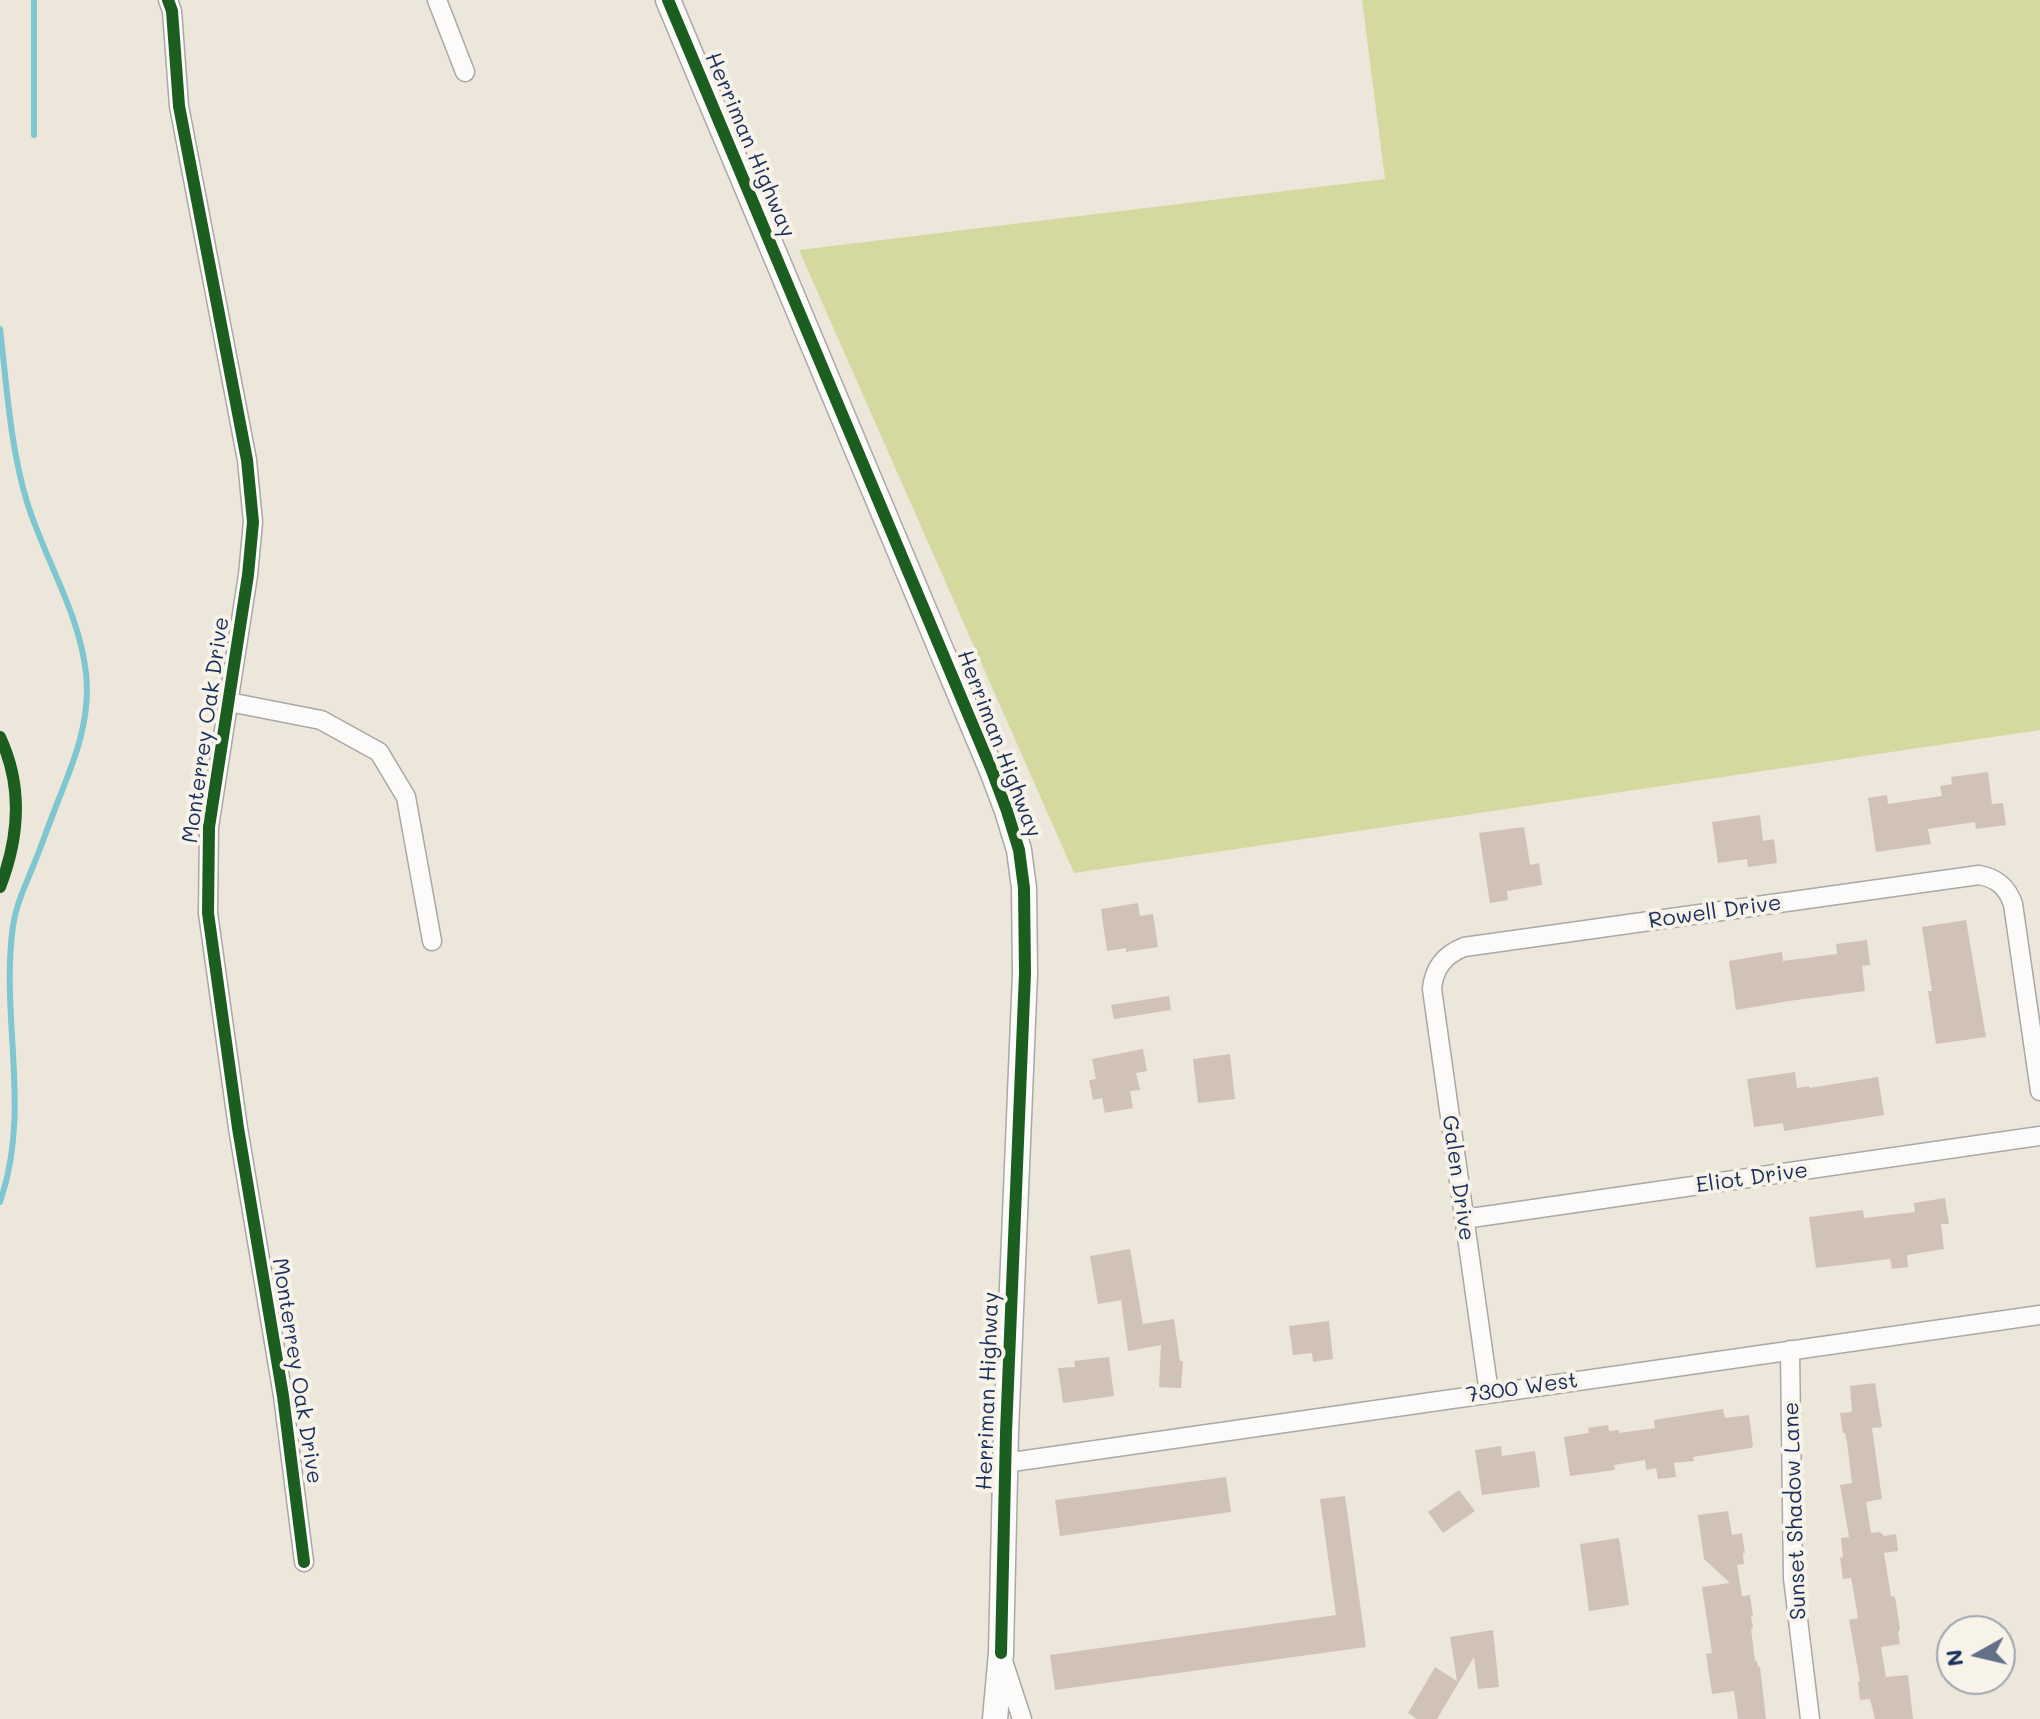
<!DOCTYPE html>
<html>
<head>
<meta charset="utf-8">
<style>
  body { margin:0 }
  #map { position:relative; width:2040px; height:1719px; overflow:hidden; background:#ede7db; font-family:Mali,sans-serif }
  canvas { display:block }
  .north { position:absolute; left:1936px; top:1615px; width:80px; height:80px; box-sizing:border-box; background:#f7f3e8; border:2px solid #9fa5b1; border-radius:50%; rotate:262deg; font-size:22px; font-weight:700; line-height:32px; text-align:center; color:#1b2f5e }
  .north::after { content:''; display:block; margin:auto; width:28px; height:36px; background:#646f8a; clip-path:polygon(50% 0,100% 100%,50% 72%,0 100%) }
</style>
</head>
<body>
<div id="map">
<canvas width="2040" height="1719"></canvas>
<div class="north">N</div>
</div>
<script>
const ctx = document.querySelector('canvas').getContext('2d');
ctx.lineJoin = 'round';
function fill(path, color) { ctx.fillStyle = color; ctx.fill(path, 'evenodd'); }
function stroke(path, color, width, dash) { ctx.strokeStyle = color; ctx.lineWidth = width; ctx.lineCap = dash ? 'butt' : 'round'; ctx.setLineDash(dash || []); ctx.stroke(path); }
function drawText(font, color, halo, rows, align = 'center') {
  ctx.font = font + ' Mali,sans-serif'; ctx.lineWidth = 8; ctx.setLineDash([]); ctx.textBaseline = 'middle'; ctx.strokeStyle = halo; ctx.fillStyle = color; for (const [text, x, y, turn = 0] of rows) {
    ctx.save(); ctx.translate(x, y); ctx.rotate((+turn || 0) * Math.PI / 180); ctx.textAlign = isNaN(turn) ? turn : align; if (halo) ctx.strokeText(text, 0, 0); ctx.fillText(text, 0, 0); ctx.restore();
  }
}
const green = new Path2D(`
  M1362,0H2040V730L1074,873L799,250L1385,179Z`);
const stream = new Path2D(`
  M34,0V135
  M0,329C7,387 10,446 27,502C45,560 79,612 86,673C91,719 75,759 58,801C49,824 41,847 32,869C24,888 16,906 13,926C0,1018 32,1110 0,1202`);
const building = new Path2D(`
  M1988,772L1992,804L2003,803L2006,825L1976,829L1975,822L1928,829L1931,844L1876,852L1868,798L1887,795L1888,804L1942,796L1940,786L1952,784L1951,777Z
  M1760,815L1763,841L1774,839L1777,863L1748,867L1747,859L1718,863L1712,822Z
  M1524,827L1530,865L1539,863L1542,885L1507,891L1508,900L1490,903L1479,833Z
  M1138,903L1140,916L1153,914L1158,947L1126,952V948L1107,951L1101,909Z
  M1966,920L1986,1037L1936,1044L1928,991H1932L1922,927Z
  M1867,940L1870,965L1862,966L1865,991L1789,1001L1736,1010L1729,961L1782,952L1783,961L1837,954L1836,944Z
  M1169,996L1171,1010L1114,1019L1111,1005Z
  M1143,1049L1147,1071L1136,1073L1140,1090L1130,1091L1133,1108L1105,1113L1102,1098L1093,1100L1089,1080L1096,1079L1092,1059Z
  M1230,1054L1235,1099L1198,1103L1193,1059Z
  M1795,1072L1797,1088L1809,1086V1088L1878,1077L1884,1115L1784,1131L1783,1123L1754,1127L1747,1079Z
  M1945,1198L1949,1224H1941L1944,1249L1907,1255L1908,1267L1892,1269L1890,1259L1816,1268L1809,1217L1863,1210L1864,1218L1915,1212L1914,1203Z
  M1130,1249L1143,1324L1174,1319L1180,1361H1183L1181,1388L1159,1387L1161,1345L1128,1351L1121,1300L1098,1304L1090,1256Z
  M1329,1321L1333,1359L1313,1362L1312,1353L1293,1355L1289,1326Z
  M1109,1357L1114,1396L1063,1403L1058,1368L1075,1367L1074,1361Z
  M1875,1383L1882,1427L1872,1428L1882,1499L1866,1502L1871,1533L1880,1532L1884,1536L1896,1534L1898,1551L1884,1553L1891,1596L1895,1597L1900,1629L1898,1632L1900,1644L1881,1647L1886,1677L1908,1675L1913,1719H1875L1870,1699L1860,1700L1858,1682L1860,1681L1849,1620L1858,1618L1851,1578L1843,1579L1840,1558L1843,1557L1841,1538L1849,1537L1840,1485L1852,1483L1847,1442L1845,1433H1843L1840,1413L1852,1412L1850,1386Z
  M1723,1409L1725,1418L1749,1415L1753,1446L1751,1448L1693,1457L1694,1461L1674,1463L1676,1477L1658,1479L1656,1468L1646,1470L1645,1460L1614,1465L1615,1470L1570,1476L1564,1437L1589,1433L1588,1428L1608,1425L1609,1431L1619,1430V1433L1655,1428L1654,1420Z
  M1501,1446L1502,1456L1535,1451L1540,1487L1482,1495L1475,1450Z
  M1226,1477L1231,1512L1060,1536L1055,1500Z
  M1459,1490L1475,1511L1443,1533L1428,1512Z
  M1345,1496L1366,1647L1055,1690L1050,1655L1336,1615L1320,1499Z
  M1728,1511L1732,1535L1742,1533L1745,1553H1743L1744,1564L1737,1565L1742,1596L1750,1595L1753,1616H1751L1753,1628L1751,1629L1755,1661H1757L1758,1667H1760L1766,1719H1738L1734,1691L1712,1694L1706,1654L1712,1653L1702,1587L1730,1583L1704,1559L1698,1515Z
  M1619,1538L1629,1605L1589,1611L1580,1544Z
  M1493,1630L1499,1687L1478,1689L1474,1657L1437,1719H1417L1408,1713L1435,1667L1457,1681L1450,1637Z`);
const minor = new Path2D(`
  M168,0L172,11L179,106L247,460L253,522L248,575L209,827L208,913L238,1128L283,1396L304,1562
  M437,0L465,72
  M229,702L321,720L379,752L406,797L432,941
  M1464,1219L2040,1136
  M1790,1350L1793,1578L1810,1719
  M1489,1393L1432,989C1434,968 1444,955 1464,947L1979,875C1997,878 2007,887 2013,904L2040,1091
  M1005,1463L2040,1315
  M1003,1661L1022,1719`);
const major = new Path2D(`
  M668,0L992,771L1007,811L1019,850L1024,888L1025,973L1006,1432L1001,1653L995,1719`);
const cycleway = new Path2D(`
  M168,0L172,11L179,106L247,460L253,522L248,575L209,827L208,913L238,1128L283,1396L304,1562
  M668,0L992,771L1007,811L1019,850L1024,888L1025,973L1006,1432L1001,1653
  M0,737C23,786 19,838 0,887`);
const streetNames = [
  ["Herriman Highway",750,145,67],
  ["Monterrey Oak Drive",206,730,-82],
  ["Herriman Highway",999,744,69],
  ["Rowell Drive",1715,912,-8],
  ["Galen Drive",1458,1178,82],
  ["Eliot Drive",1752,1178,-8],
  ["Monterrey Oak Drive",297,1371,81],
  ["7300 West",1522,1388,-8],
  ["Herriman Highway",988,1391,-88],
  ["Sunset Shadow Lane",1795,1511,-92]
];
fill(green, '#d5d9a0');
stroke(stream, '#7ec6d0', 6);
fill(building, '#d1c2b8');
stroke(minor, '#a9a8a7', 21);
stroke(major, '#a9a8a7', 27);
stroke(minor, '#fcfbfa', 18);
stroke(major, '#fcfbfa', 24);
stroke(cycleway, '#1b5e20', 12);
drawText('22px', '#1b2f5e', '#f7f3e8', streetNames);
</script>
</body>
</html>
